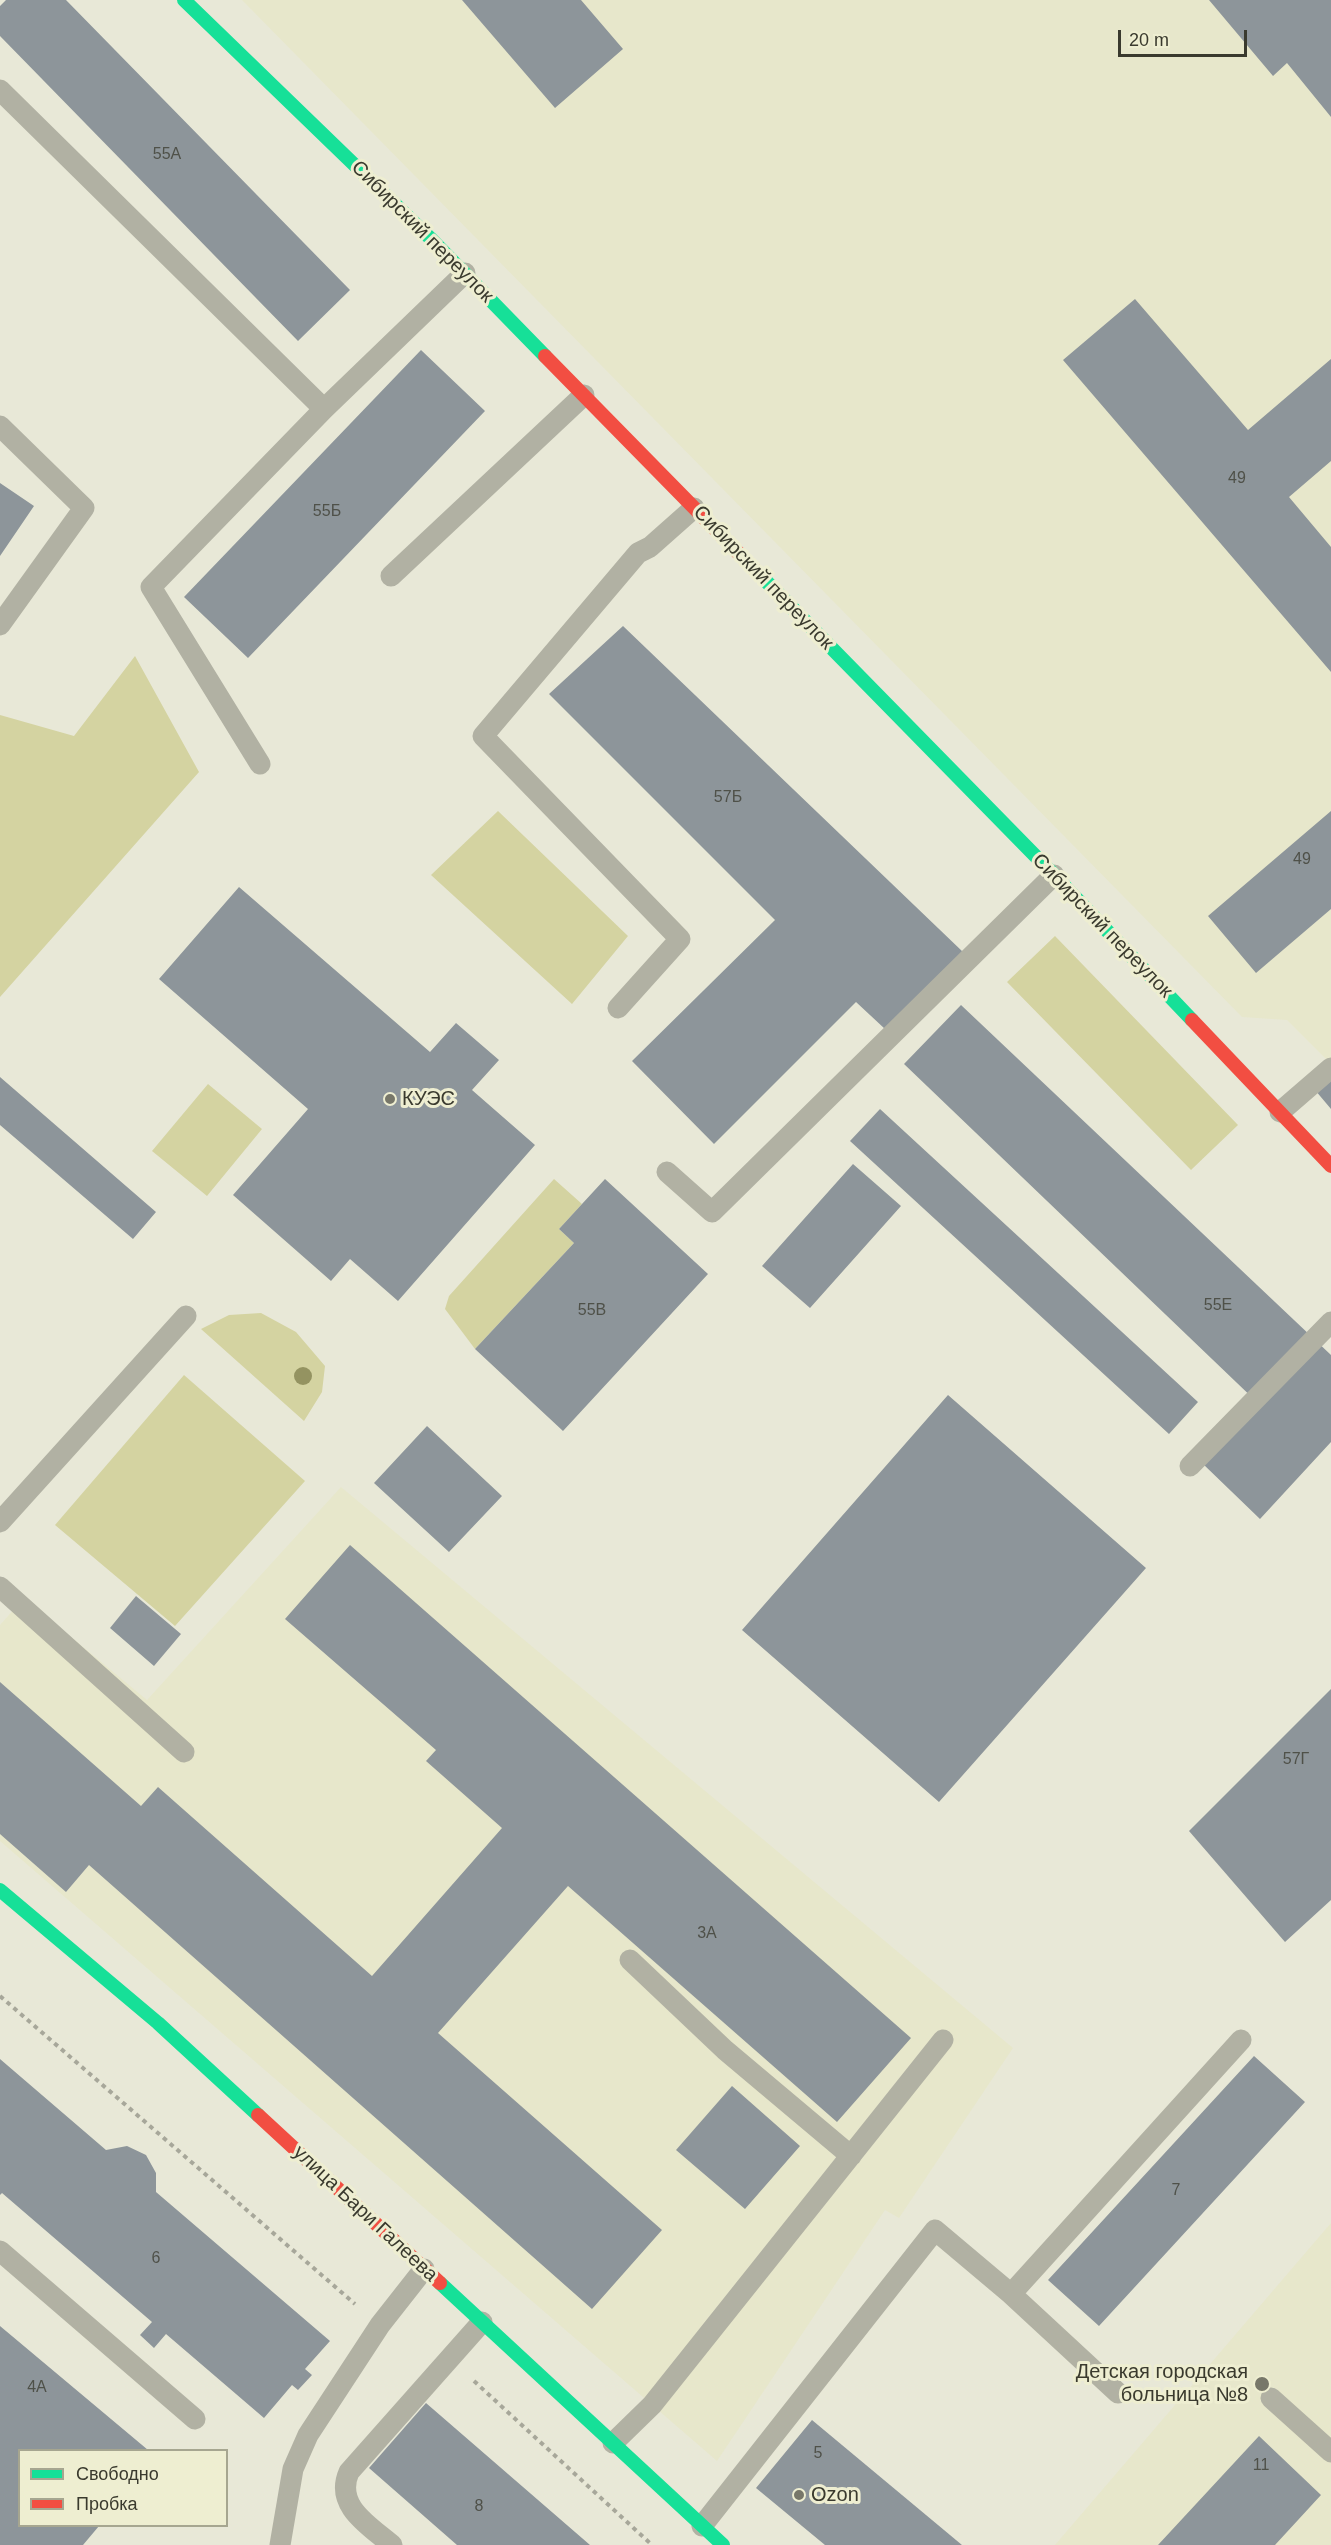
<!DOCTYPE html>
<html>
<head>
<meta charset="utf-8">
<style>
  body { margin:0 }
  #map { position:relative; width:1331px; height:2545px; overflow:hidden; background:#e8e8d7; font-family:Helvetica,sans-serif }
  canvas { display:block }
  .legend { position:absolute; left:18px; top:2449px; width:210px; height:78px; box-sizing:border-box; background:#eeeed1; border:2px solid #a6a690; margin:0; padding:8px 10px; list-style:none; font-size:18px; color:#3a3a2e }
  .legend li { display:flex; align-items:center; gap:12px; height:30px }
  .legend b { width:30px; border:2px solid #a6a690 }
  .scale { position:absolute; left:1118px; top:30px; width:129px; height:27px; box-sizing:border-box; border:3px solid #3a3a2e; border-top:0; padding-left:8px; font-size:18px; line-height:21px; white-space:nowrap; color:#3a3a2e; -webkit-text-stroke:4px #eeeed1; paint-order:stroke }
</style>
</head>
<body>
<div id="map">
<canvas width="1331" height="2545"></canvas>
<ul class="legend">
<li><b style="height:8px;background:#16e098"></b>Свободно</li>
<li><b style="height:8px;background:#f24e42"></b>Пробка</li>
</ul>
<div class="scale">20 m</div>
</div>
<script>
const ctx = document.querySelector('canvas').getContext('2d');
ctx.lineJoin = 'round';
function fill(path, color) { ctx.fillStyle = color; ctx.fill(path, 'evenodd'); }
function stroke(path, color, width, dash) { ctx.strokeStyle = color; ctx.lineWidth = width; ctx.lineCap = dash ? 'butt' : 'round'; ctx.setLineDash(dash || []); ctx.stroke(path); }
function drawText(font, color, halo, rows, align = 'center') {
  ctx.font = font + ' Helvetica,sans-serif'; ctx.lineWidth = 6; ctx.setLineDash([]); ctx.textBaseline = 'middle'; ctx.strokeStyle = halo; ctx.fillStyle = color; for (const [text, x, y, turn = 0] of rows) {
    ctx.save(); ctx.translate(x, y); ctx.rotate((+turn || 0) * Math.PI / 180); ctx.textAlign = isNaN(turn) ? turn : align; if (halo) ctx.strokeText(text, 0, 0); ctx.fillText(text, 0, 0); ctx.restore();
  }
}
const built = new Path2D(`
  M242,0H1331V1064L1287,1020L1242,1017Z
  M341,1487L1013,2048L899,2218L885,2210L717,2461L0,1841V1625L24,1598L147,1700Z
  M1331,2223V2545H1055Z`);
const green = new Path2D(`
  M135,656L199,772L0,997V715L74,736Z
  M498,811L628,936L572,1004L431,875Z
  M1055,936L1238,1125L1191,1170L1007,982Z
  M208,1084L262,1129L207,1196L152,1151Z
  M554,1179L582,1204L559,1229L574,1243L475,1349L445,1309L449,1296Z
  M261,1313L296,1332L325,1366L322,1392L304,1421L201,1329L229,1315Z
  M184,1375L305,1481L175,1626L55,1525Z`);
const building = new Path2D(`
  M6,0H66L350,290L298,341L0,36V6Z
  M462,0H581L623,49L555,108Z
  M1209,0H1331V117L1287,63L1273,76Z
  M1135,299L1248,430L1331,359V461L1289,497L1331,547V672L1063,360Z
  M421,350L485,411L248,658L184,597Z
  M0,483L34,506L0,556Z
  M623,626L963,952L885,1029L856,1002L714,1144L632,1061L775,920L549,694Z
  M1331,811V909L1256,973L1208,916Z
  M239,887L430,1052L456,1023L499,1060L472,1090L535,1145L398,1301L350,1259L331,1281L233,1195L308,1109L159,979Z
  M961,1005L1331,1355V1442L1260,1519L1203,1464L1260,1405L904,1064Z
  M0,1077L156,1212L133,1239L0,1125Z
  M1331,1077V1109L1315,1090Z
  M880,1109L1198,1402L1169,1434L850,1141Z
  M853,1164L901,1206L810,1308L762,1266Z
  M605,1179L708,1274L563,1431L475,1349L574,1243L559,1229Z
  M948,1395L1146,1568L939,1802L742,1630Z
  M427,1426L502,1496L449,1552L374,1483Z
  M350,1545L911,2038L837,2122L568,1886L438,2033L662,2230L592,2309L89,1865L66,1892L0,1834V1682L141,1806L158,1787L372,1976L502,1828L426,1761L436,1750L285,1619Z
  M136,1596L181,1634L154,1666L110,1628Z
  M1331,1689V1900L1285,1942L1189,1831Z
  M1254,2056L1305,2102L1099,2326L1048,2280Z
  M0,2059L106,2150L127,2146L146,2155L156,2173V2192L330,2341L305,2369L312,2375L298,2390L292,2385L264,2418L166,2334L154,2348L140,2335L152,2322L2,2193L0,2195Z
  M732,2086L800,2146L745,2209L676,2150Z
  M0,2326L148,2450H20V2526H99L83,2545H0Z
  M426,2403L590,2545H457L369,2468Z
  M812,2420L962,2545H825L756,2488Z
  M1259,2436L1321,2495L1275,2545H1158Z`);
const path = new Path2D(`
  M0,1996L355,2304
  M474,2381L652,2545`);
const lane = new Path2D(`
  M0,90L324,409
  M0,426L84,508L0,625
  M391,576L584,395
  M260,764L151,587L324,409L465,273
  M618,1008L680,939L483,736L638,553L650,547L694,508
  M1280,1112L1331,1068
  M667,1172L712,1212L1054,875
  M1190,1466L1331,1322
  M0,1522L186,1316
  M0,1587L184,1752
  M630,1960L725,2050L851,2156
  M0,2251L195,2419
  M1011,2294L1241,2040
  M1271,2398L1331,2452
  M613,2443L652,2405L943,2040
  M702,2526L935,2230L1011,2294L1118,2393
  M280,2545L293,2469L308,2435L380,2325L424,2269
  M392,2545C370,2526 334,2506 349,2472L482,2322`);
const fast = new Path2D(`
  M184,0L430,238L545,356
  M761,576L1054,875L1192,1020
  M0,1890L158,2023L258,2115
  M440,2283L723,2545`);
const jam = new Path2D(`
  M545,356L761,576
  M1192,1020L1331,1166
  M258,2115L440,2283`);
const trees = [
  [303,1376]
];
const markers = [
  [390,1099,6,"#777769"],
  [1262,2384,8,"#777769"],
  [799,2495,6,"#777769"]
];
const numberNames = [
  ["55А",167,155],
  ["49",1237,479],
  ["55Б",327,512],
  ["57Б",728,798],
  ["49",1302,860],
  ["55Е",1218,1306],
  ["55В",592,1311],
  ["57Г",1296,1760],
  ["3А",707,1934],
  ["7",1176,2191],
  ["6",156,2259],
  ["4А",37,2388],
  ["5",818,2454],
  ["11",1261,2466],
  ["8",479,2507]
];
const streetNames = [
  ["Сибирский переулок",422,232,45],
  ["Сибирский переулок",763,578,46],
  ["Сибирский переулок",1102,926,46],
  ["улица Бари Галеева",365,2214,43]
];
const poiNames = [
  ["КУЭС",402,1099],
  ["Детская городская",1248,2372,"right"],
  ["больница №8",1248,2395,"right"],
  ["Ozon",811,2495]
];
fill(built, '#e7e7cb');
fill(green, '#d4d3a1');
fill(building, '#8d959a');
stroke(path, '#a7a79a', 4, [4.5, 4.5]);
stroke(lane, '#b1b1a3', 21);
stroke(fast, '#16e098', 14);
stroke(jam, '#f24e42', 14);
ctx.fillStyle = '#949361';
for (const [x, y] of trees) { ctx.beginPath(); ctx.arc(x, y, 9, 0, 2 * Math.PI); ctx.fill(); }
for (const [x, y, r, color] of markers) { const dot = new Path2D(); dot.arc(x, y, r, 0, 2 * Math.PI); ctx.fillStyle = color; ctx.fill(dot); stroke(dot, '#eeeed1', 2); }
drawText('16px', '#4f5149', null, numberNames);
drawText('20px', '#3a3a2e', '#eeeed1', streetNames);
drawText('20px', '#3a3a2e', '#eeeed1', poiNames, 'left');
</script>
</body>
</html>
